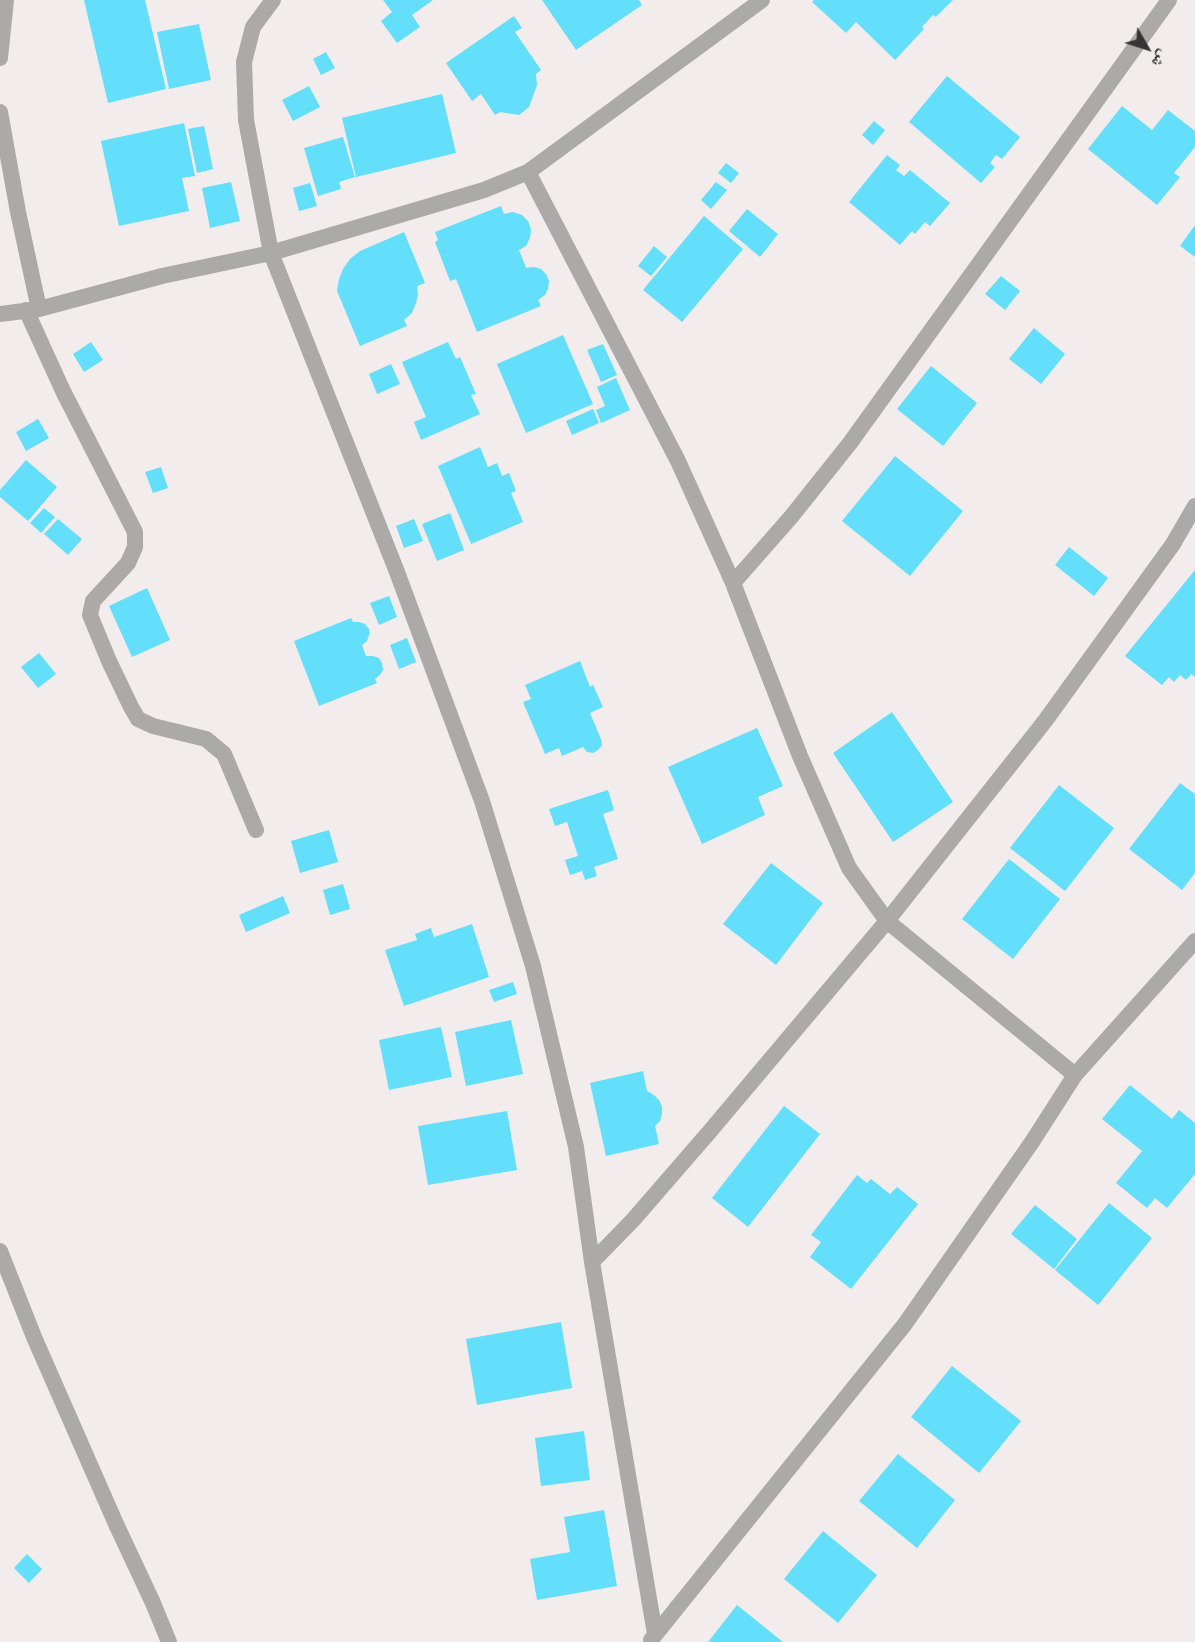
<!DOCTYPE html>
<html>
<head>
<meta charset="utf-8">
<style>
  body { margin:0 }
  #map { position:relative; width:1195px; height:1642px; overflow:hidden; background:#f2ecec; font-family:Mulish,"Noto Naskh Arabic",sans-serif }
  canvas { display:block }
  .north { position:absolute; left:1117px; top:18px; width:60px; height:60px; -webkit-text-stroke:4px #f2ecec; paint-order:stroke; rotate:129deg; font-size:16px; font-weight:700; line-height:24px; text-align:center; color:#363434 }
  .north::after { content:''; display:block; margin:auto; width:21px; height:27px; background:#363434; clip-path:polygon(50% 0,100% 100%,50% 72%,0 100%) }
</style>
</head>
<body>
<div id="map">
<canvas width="1195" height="1642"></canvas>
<div class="north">ش</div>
</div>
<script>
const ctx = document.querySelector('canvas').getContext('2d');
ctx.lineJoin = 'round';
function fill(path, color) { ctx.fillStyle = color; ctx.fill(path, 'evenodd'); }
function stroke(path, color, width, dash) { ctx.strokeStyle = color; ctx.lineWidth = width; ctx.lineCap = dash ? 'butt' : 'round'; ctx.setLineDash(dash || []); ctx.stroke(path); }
const building = new Path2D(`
  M84,0H145L166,89L108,103Z
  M383,0H433L412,15L420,27L397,43L381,21L392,12Z
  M542,0H639L642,5L576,50Z
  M814,0H953L936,17L933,15L922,27L924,29L895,60L856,22L846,33L812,2Z
  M514,16L522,28L515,32L541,70L536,74L537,85L529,107L519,115L500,112L495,115L481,94L472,101L446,63Z
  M199,24L211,80L169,89L157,32Z
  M326,52L335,68L321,75L313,59Z
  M947,76L1020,137L1002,159L996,155L990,163L995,167L981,183L909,122Z
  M309,86L320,107L293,121L282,100Z
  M442,94L456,153L356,177L342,118Z
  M1122,106L1152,130L1168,110L1195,131V147L1174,173L1180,177L1157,205L1088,149Z
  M874,121L885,130L873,145L862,135Z
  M184,123L195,176L182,178L189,211L119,226L101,141Z
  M204,126L213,169L197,173L188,129Z
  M343,137L355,177L339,182L341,189L318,196L304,148Z
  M887,155L900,165L896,170L904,176L910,170L950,203L930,226L925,222L915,234L912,231L900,245L849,202Z
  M726,163L739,173L731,183L718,173Z
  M231,182L240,221L210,228L202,188Z
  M716,182L727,190L711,209L701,200Z
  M310,183L317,206L299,211L293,188Z
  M501,206L504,214L513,212L522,215L528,221L531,229L530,238L526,246L519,250L526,268L534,267L541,269L546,274L549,281L548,289L545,295L538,300L541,306L477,332L456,279L450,281L435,242L438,240L435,232Z
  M747,209L778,234L760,257L729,231Z
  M704,216L743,249L682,322L643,290Z
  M1195,225V257L1180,246Z
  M404,232L425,283L417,286L418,295L416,303L412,313L404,320L407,326L360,346L337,291L339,279L343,269L350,259L360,251Z
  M654,246L667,257L651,276L638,266Z
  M1001,276L1020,291L1005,310L985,294Z
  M1034,328L1065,354L1041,384L1009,359Z
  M563,335L593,404L526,433L497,364Z
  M91,342L103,360L84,372L73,354Z
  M448,342L456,359L460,357L476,394L471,395L480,414L421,440L414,422L426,417L402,362Z
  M603,344L617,375L601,382L587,350Z
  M391,364L400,384L377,394L369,374Z
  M931,366L977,403L943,446L897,409Z
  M616,378L630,410L601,423L596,410L605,406L597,387Z
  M593,409L599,423L572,435L566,421Z
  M38,419L49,438L26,451L16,432Z
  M480,447L488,467L497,463L502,476L509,473L516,491L511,493L523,522L471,544L438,466Z
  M895,456L963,511L910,576L842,521Z
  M26,460L57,487L28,521L0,497V490Z
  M161,467L168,488L153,493L145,472Z
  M44,508L55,517L41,533L30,523Z
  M450,513L464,550L437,561L422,524Z
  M58,519L82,539L68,555L44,534Z
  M414,519L423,541L404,548L396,526Z
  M1069,547L1108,578L1094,596L1055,565Z
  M1195,570V677L1191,674L1186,680L1180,675L1174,682L1169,677L1162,685L1125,656Z
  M147,588L170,640L132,657L109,606Z
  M389,596L397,617L379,625L370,603Z
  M351,618L353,622H359L365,624L369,629V635L367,641L362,645L366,656H373L379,658L382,663L383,670L380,675L375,679L377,683L319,706L294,641Z
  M407,638L416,662L399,669L390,645Z
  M39,653L56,674L38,688L21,667Z
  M580,661L590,687L593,685L603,707L590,713L601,739L602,745L598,750L593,753L587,752L583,747L562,756L559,748L545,754L523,702L531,699L525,685Z
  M892,712L953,802L893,842L833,753Z
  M757,728L783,786L758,797L765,815L702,844L668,767Z
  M1180,783L1195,794V873L1182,890L1129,849Z
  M1059,785L1114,828L1065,891L1010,848Z
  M608,790L614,810L603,814L618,859L594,867L597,876L585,880L582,871L570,875L565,860L578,856L567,822L555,826L549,809Z
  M329,830L338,862L300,873L291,841Z
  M1009,859L1060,899L1013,959L962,919Z
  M771,863L823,903L776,965L723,924Z
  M343,884L350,909L330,915L323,890Z
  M283,896L290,913L246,932L239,915Z
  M472,924L489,977L404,1006L385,950L417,940L415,934L431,928L434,937Z
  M513,982L517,994L494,1002L489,990Z
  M511,1020L523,1074L466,1086L455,1032Z
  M441,1027L452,1077L389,1090L379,1040Z
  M643,1071L647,1091L654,1095L659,1100L662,1107V1114L660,1121L655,1126L659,1144L606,1156L590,1083Z
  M1130,1085L1172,1119L1179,1110L1195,1123V1174L1167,1208L1155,1198L1147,1208L1116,1183L1142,1151L1102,1119Z
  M784,1106L820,1134L748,1227L712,1198Z
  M507,1111L517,1170L428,1185L418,1126Z
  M857,1175L867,1183L871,1179L890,1194L897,1187L918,1204L851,1289L810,1257L821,1242L811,1235Z
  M1109,1203L1152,1238L1098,1305L1055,1270Z
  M1035,1205L1077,1239L1054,1269L1011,1234Z
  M561,1322L572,1388L477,1405L466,1339Z
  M952,1366L1021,1421L979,1473L911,1417Z
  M584,1431L590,1480L541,1486L535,1438Z
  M898,1454L955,1500L917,1548L859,1501Z
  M604,1510L617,1586L537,1600L530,1559L570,1552L564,1517Z
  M823,1531L877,1575L838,1623L784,1579Z
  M27,1554L42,1569L29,1583L14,1568Z
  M737,1605L783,1642H708Z`);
const minor = new Path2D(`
  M273,0L253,27L244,62L246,120L271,253L397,572L482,801L533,966L576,1147L592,1262L655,1634
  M0,58L6,0
  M0,112L18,212L39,309
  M528,172L678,461L733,583L800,756L849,868L887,921L1075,1075
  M26,310L63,391L135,532V547L128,563L93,601L90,615L109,661L131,707L138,719L153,726L206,739L224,754L256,830
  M0,314L39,309L162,276L271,253L484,190L528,172L762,0
  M733,583L791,517L850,443L1169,0
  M0,1251L34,1337L116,1524L153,1603L169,1642
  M592,1262L633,1220L711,1130L887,921L1045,721L1173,544L1195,506
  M651,1640L905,1324L1032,1142L1075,1075L1195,941`);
fill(building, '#63dffc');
stroke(minor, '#aca9a9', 16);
</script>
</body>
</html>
